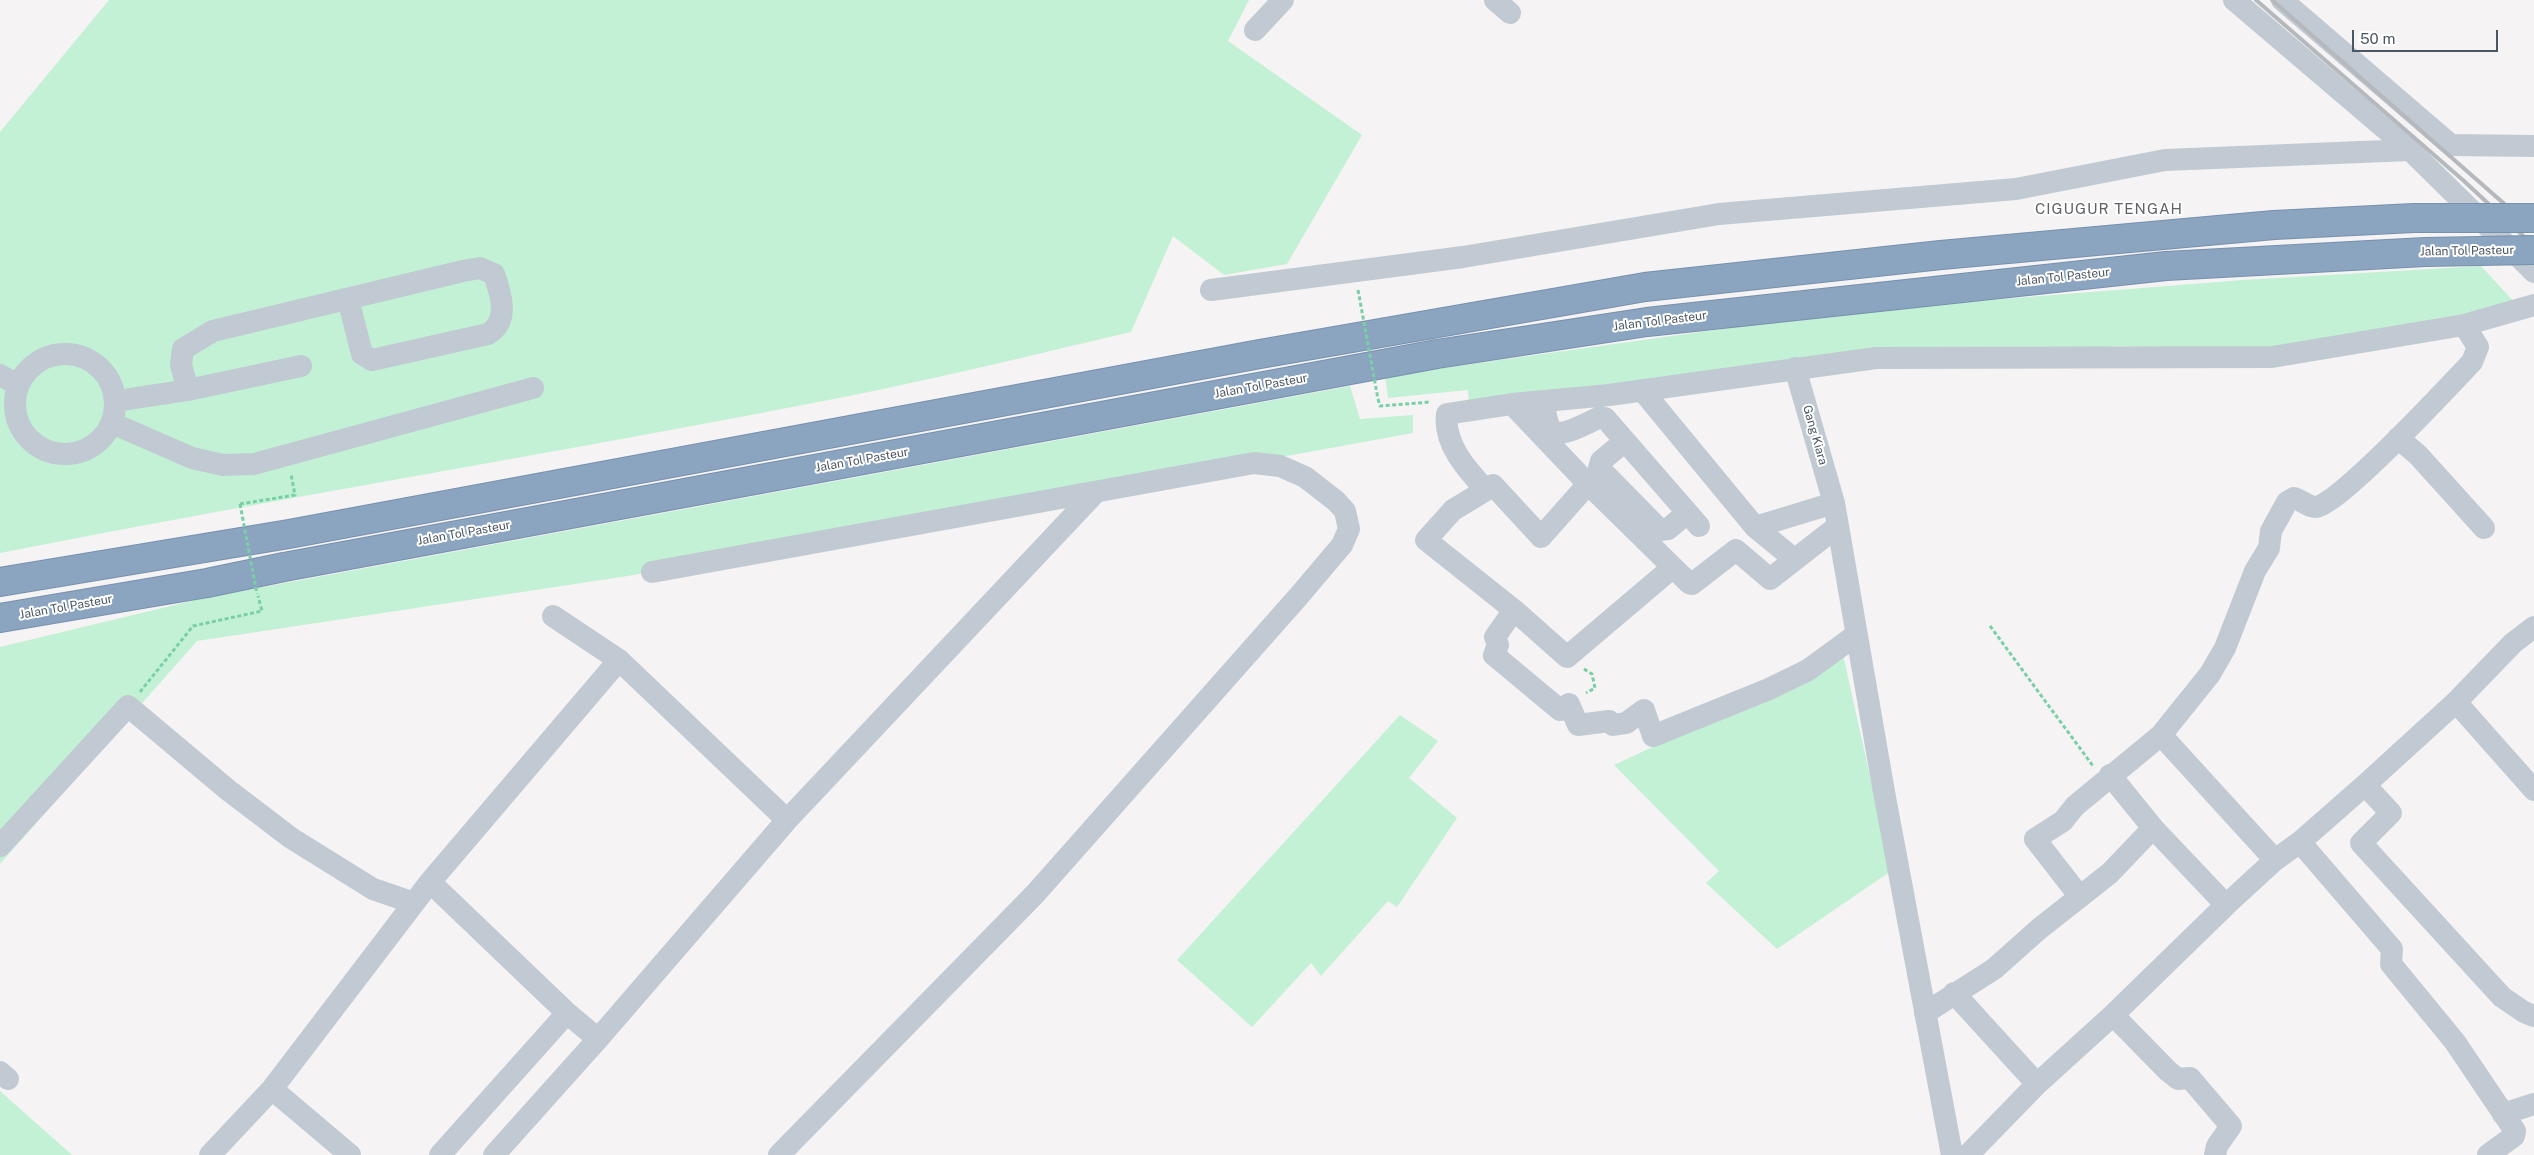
<!DOCTYPE html>
<html>
<head>
<meta charset="utf-8">
<style>
  body { margin:0 }
  #map { position:relative; width:2534px; height:1155px; overflow:hidden; background:#f5f3f3; font-family:"Public Sans",sans-serif }
  canvas { display:block }
  .scale { position:absolute; left:2352px; top:30px; width:146px; height:22px; box-sizing:border-box; border:2px solid #4a5661; border-top:0; padding-left:6px; font-size:15px; line-height:18px; white-space:nowrap; color:#4a5661; -webkit-text-stroke:4px #fff; paint-order:stroke }
</style>
</head>
<body>
<div id="map">
<canvas width="2534" height="1155"></canvas>
<div class="scale">50 m</div>
</div>
<script>
const ctx = document.querySelector('canvas').getContext('2d');
ctx.lineJoin = 'round';
function fill(path, color) { ctx.fillStyle = color; ctx.fill(path, 'evenodd'); }
function stroke(path, color, width, dash) { ctx.strokeStyle = color; ctx.lineWidth = width; ctx.lineCap = dash ? 'butt' : 'round'; ctx.setLineDash(dash || []); ctx.stroke(path); }
function drawText(font, color, halo, rows, align = 'center') {
  ctx.font = font + ' "Public Sans",sans-serif'; ctx.lineWidth = 4; ctx.setLineDash([]); ctx.textBaseline = 'middle'; ctx.strokeStyle = halo; ctx.fillStyle = color; for (const [text, x, y, turn = 0] of rows) {
    ctx.save(); ctx.translate(x, y); ctx.rotate((+turn || 0) * Math.PI / 180); ctx.textAlign = isNaN(turn) ? turn : align; if (halo) ctx.strokeText(text, 0, 0); ctx.fillText(text, 0, 0); ctx.restore();
  }
}
const green = new Path2D(`
  M109,0H1249L1228,41L1362,135L1287,264L1224,275L1173,236L1131,332C1037,354 943,377 849,396C566,452 282,497 0,553V132Z
  M2481,266L2517,305L2258,349L2118,346L1469,403L1468,390L1388,398L1385,376L1851,311L2243,280Z
  M1350,386L1360,419L1413,415V433L628,576L197,641L0,864V647L204,598Z
  M1842,650L1891,871L1777,949L1706,883L1719,871L1614,765L1811,673Z
  M1400,715L1438,741L1409,778L1457,818L1397,907L1388,901L1321,976L1311,963L1252,1027L1177,960Z
  M0,1091L72,1155H0Z`);
const path = new Path2D(`
  M1378,399L1380,406L1430,402
  M240,504L295,495L291,474
  M1990,626L2093,766
  M1584,669L1592,674L1595,688L1586,693
  M140,692L193,626L262,611L258,596`);
const minor = new Path2D(`
  M1495,0L1510,13
  M2234,0L2410,150L2534,272
  M2282,0L2451,145L2534,146
  M1255,30L1283,0
  M1211,290L1463,257L1719,214L2016,189L2165,160L2410,150
  M15 404a50 50 0 1 1 100 0a50 50 0 1 1-100 0Z
  M1795,368L1834,503L1884,792L1952,1155
  M0,375L18,385
  M188,390L181,365L183,349L213,331L463,271L480,268L494,274C501,294 510,321 488,334L372,360L362,354L348,299
  M1642,390L1755,527L1794,559
  M116,401L188,390L301,366
  M1512,404L1588,484L1689,583L1692,584L1736,550L1770,579L1838,526
  M1545,412C1547,418 1548,427 1552,431C1560,439 1591,421 1600,417L1605,418L1699,526
  M112,423L192,458L223,465L254,464L533,388
  M2398,438L2418,455L2484,528
  M1624,442L1601,461L1599,468L1660,530L1668,529L1687,513
  M1486,490L1493,485L1541,537L1588,484
  M1755,527L1834,503
  M1672,568L1567,657L1514,610L1426,540L1453,510L1486,490C1467,470 1443,443 1447,414L1512,404L1609,395L1876,358L2272,357L2464,325L2534,305
  M652,572L1254,463L1280,466L1305,477L1336,501L1345,511L1349,529L1342,545L1298,597L1035,894L779,1155
  M1514,610L1495,637L1498,645L1494,655L1560,710L1569,704L1578,725L1609,721L1613,725L1626,723L1644,710L1653,736L1769,689L1808,670L1856,635
  M2456,702L2534,790
  M2161,735L2275,860
  M2110,775L2153,828L2226,905
  M2365,785L2391,813L2361,843L2502,997L2524,1012L2534,1016
  M787,820L1095,493
  M2300,842L2392,949L2391,964L2455,1042L2515,1131L2514,1136L2488,1155
  M0,846L128,706L228,790L291,838L373,889L414,903
  M430,882L567,1013
  M2080,897L2035,839L2063,821L2075,806L2161,735L2210,674L2225,648L2255,571L2269,548L2271,531L2287,502L2294,498C2301,500 2309,507 2315,507C2336,508 2451,384 2472,362L2478,347L2464,325
  M1954,993L2037,1084
  M1925,1013L1994,969L2039,929L2110,873L2153,828
  M2113,1015L2168,1071L2178,1079L2190,1078L2231,1126L2217,1146L2215,1155
  M0,1072L8,1079
  M272,1089L350,1155
  M2503,1114L2534,1104
  M210,1155L272,1089L430,882L619,660
  M440,1155L567,1013L598,1039
  M494,1155L598,1039L787,820L619,660L553,616
  M1968,1155L2037,1084L2113,1015L2226,905L2275,860L2300,842L2365,785L2456,702L2513,643L2534,627`);
const highway = new Path2D(`
  M0,582L289,534L1260,354L1645,287L1941,255L2274,225L2414,218
  M0,618L207,583L284,567L1437,354L1647,322L2166,266L2425,252`);
const rail = new Path2D(`
  M2256,0L2464,181L2534,246
  M2272,0L2534,230`);
const pathBridge = new Path2D(`
  M1358,290L1378,399
  M240,504L257,594`);
const highwayBridge = new Path2D(`
  M2414,218H2534
  M2425,252L2534,250`);
const streetNames = [
  ["Jalan Tol Pasteur",2467,251,-1],
  ["Jalan Tol Pasteur",2063,277,-6],
  ["Jalan Tol Pasteur",1660,321,-7],
  ["Jalan Tol Pasteur",1261,386,-10],
  ["Gang Kiara",1815,435,74],
  ["Jalan Tol Pasteur",862,460,-10],
  ["Jalan Tol Pasteur",464,533,-10],
  ["Jalan Tol Pasteur",66,607,-10]
];
const quarterNames = [
  ["CIGUGUR TENGAH",2109,209]
];
fill(green, '#c3f1d5');
stroke(highway, '#7690ad', 30);
stroke(path, '#7ad0a6', 3, [4, 2.5]);
stroke(minor, '#c1cad2', 22);
stroke(highway, '#8ba5c1', 28);
stroke(rail, '#b5b8bd', 4);
stroke(highwayBridge, '#7690ad', 30, []);
stroke(pathBridge, '#7ad0a6', 3, [4, 2.5]);
stroke(highwayBridge, '#8ba5c1', 28);
drawText('12px', '#4a5661', '#fff', streetNames);
ctx.letterSpacing = '1px';
drawText('15px', '#5f6368', '#fff', quarterNames);
ctx.letterSpacing = '0px';
</script>
</body>
</html>
